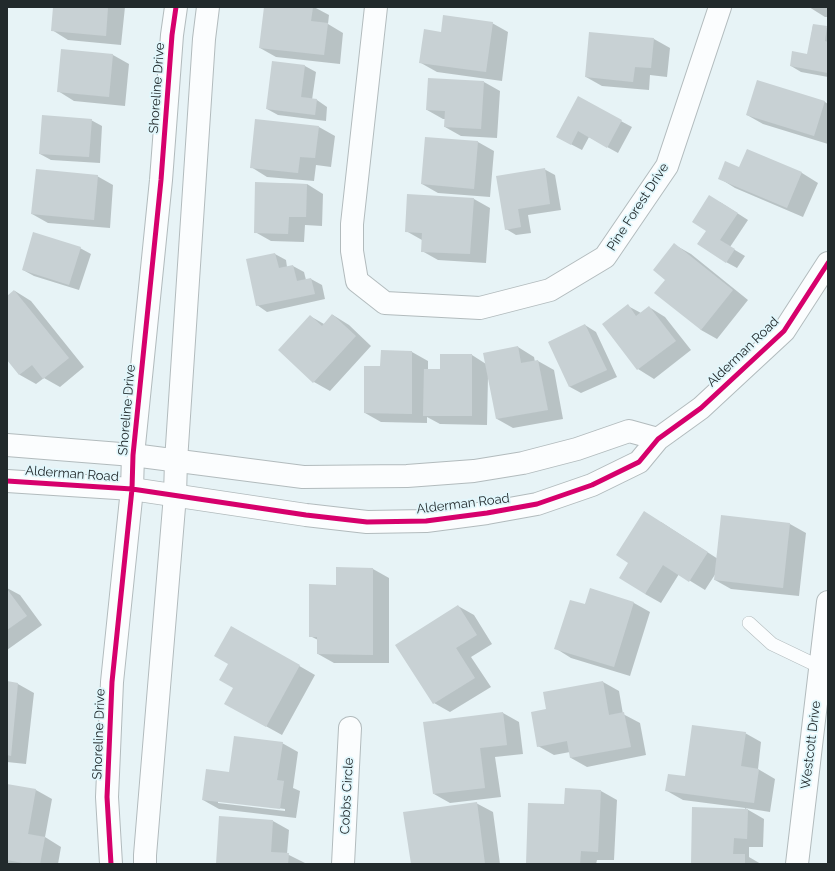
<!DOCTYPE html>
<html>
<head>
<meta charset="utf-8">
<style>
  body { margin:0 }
  #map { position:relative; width:835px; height:871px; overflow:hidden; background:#e7f3f6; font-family:Raleway,sans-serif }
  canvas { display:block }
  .frame { position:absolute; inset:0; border:8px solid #222a2c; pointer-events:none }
</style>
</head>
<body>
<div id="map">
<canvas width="835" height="871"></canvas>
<div class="frame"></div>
</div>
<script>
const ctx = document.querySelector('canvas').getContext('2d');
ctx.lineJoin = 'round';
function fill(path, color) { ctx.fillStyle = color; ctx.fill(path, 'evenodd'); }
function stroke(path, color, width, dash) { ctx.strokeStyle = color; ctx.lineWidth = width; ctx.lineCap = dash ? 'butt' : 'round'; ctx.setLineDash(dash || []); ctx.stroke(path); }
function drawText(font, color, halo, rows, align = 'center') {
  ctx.font = font + ' Raleway,sans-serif'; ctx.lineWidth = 3.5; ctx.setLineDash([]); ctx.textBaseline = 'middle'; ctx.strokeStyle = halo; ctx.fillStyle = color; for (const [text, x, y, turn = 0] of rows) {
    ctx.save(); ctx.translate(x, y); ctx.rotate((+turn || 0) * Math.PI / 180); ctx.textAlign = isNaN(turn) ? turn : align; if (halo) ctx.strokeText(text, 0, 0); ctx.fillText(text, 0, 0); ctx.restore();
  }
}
const shadow = new Path2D(`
  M54,7H125L121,45L68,40L52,30Z
  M265,7H314L329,15L328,24L343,33L340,64L276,57L260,48Z
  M809,7H828V17H825Z
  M492,23L508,32L502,81L437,72L421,63Z
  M813,25L828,28V77L801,72L791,66L808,55Z
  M654,39L670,48L667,77L650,75L649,90L602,86L586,77Z
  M62,50L113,55L129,64L125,106L74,101L58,91Z
  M273,62L305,66L316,72L312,100H317L327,107L326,121L278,115L267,109Z
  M758,81L825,102L828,104V144L763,124L747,115Z
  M484,82L500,91L497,138L461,136L445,127V119H443L427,110Z
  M578,98L632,127L618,153L589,137L582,150L557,137Z
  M91,120L102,126L100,163L51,160L40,154Z
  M319,127L335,136L331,167L316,165L314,181L267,177L251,167Z
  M426,138L478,142L494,151L490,197L438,193L422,184Z
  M747,150L802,173L818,183L803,217L735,188L719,178L740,168Z
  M544,169L555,175L561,210L528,215L531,233L516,235L506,229L497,177Z
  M97,176L113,185L110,228L48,223L32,214Z
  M256,183L307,184L323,194L322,226L305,225L304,242L271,241L255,232Z
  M474,199L490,208L486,263L438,260L422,251V240L406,231Z
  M720,202L748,220L730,247L745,256L737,268L726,262L708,231Z
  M675,245L691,254L748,300L717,339L701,330L666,279Z
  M80,248L91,254L79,290L34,276L23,270Z
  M275,254L286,260L287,267L293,266L304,272L306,280L311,279L322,285L325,299L267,312L257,305Z
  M15,291L31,301L84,367L60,387L44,378L36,384L20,375L7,359V297Z
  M628,306L641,313L649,307L665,317L691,350L654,379L638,369L603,324Z
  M333,315L349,325L371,346L330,391L314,382L310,316L324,324Z
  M585,325L596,332L617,377L581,393L570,387L549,342Z
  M518,347L534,357L535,362L538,361L554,370L563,419L513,428L497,419L488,376L487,425L440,424L427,417V423L381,422L365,413L381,367L382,351L412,352L428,361V370H441L472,355L486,364Z
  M661,522L718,559L790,524L806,533L799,596L731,589L715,580L716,573L705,590L679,574L661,603L645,594Z
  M337,568L373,569L389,578V663H334L318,654V640L310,636L337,586Z
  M7,588L20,595L42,625L7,650Z
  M591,589L634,603L650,612L630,676L571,658L555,648L585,605Z
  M458,606L474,615L492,644L471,657L491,687L450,712L434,703Z
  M232,627L315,675L282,735L242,713L235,688L230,664Z
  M7,682L18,684L34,693L26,764L7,762Z
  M603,682L619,691L623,714L640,723L646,755L587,767L571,758L570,752L554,755L538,746L547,710Z
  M503,713L519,722L523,754L495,757L501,797L450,803L434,794Z
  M745,733L761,742L758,769L775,779L770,812L745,808L764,819L763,847H749V857L761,864H692L745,810V808L683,800L667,791L686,777Z
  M282,743L298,752L293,788L300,791L296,818L219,809L203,800L230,773ZM218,801L285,809V811L218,803Z
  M7,785L36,790L52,799L45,837L61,847L58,864H7Z
  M601,791L617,800L614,860H597L596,864H527L565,805Z
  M476,803L493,812L500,864H412Z
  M273,821L289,830L287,854L305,863V864H217Z`);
const building = new Path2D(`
  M53,7H108L106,36L51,31Z
  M264,7H313L311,21L328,23L324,55L259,48Z
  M443,15L493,22L486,72L419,63L424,29L441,32Z
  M813,24L827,26L825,41L828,42V73L790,66L792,51L807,54Z
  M589,32L654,38L651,68L635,67L633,82L585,77Z
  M61,49L113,54L109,97L57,92Z
  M272,61L305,65L301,97L317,99L315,115L266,109Z
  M428,78L484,81L481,129L444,127L445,111L426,110Z
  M757,80L825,101L814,136L746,115Z
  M578,96L622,120L607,148L578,131L571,145L556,137Z
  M42,115L92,119L89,157L39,154Z
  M255,119L319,126L315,158L300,157L298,173L250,168Z
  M425,137L478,141L474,189L421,184Z
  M747,149L802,172L787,208L718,179L725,161L739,167Z
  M545,168L550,204L518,209L521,227L505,230L496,176Z
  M36,169L98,175L94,220L31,214Z
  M255,182L307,184L306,217H289L288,234L254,233Z
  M407,194L474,198L470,254L421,252L422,233L405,232Z
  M709,195L738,213L720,240L735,249L726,263L697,244L706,231L692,222Z
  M33,232L81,247L69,285L22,270Z
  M674,243L733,290L701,330L654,293L665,280L653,270Z
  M275,253L279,268L293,265L297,281L311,278L315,294L256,306L246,259Z
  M14,290L69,358L43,379L32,365L19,375L7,360V296Z
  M628,304L636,316L649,306L676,341L637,370L602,324Z
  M332,314L356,336L313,383L278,350L310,315L322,326Z
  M585,324L607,370L569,387L548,342Z
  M518,346L521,363L538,360L548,410L496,419L483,353Z
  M381,350L412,351V414L364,413V366H380Z
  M440,354H472V416H423L424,369H440Z
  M644,511L708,552L689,582L663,565L645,594L619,578L628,563L616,555Z
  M721,515L790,523L783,588L714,580Z
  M336,567L373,568V655L317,654V637H309V584L336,585Z
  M590,588L634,602L614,667L554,649L570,600L585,604Z
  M7,589L27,616L7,630Z
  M458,605L477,635L456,648L475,678L433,704L395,645Z
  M231,626L300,665L266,727L224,704L233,688L219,680L228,664L214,656Z
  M7,681L18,683L11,756L7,755Z
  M603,681L609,715L624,712L631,747L570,758L567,741L537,747L531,712L546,709L543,692Z
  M503,712L507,745L480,748L485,788L433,794L423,722Z
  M692,725L746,732L741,766L759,769L754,803L665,791L668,774L685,776Z
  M234,736L283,742L277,780L284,781L280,809L202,800L206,769L229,772Z
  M7,784L36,789L28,834L45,837L40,864H28L7,860Z
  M565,788L601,790L598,852L581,851L580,864H526L528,803L564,804Z
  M477,802L485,864H411L403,812Z
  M692,807L748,809L747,839L734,838L733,854H745V864H691Z
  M219,816L273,820L271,852L289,853L288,864H216Z`);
const lane = new Path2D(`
  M749,623L772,644L820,667`);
const street = new Path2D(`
  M376,7L352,224V251L357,281L385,303L480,308L550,290L605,257L667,166L720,7
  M111,864L107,797L112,682L132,489L133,455L161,180L172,35L176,7
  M145,864V855L175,495L176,461L204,39L208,7
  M343,864L350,728
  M797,864L828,602`);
const secondary = new Path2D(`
  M7,445L133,455L303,477L407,476L474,471L523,463L577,449L629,431L658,439
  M7,481L132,489L306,515L367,522L426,521L487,513L537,504L592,485L639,462L658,439L701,408L784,331L828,263`);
const cycleway = new Path2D(`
  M7,481L132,489L306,515L367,522L426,521L487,513L537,504L592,485L639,462L658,439L701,408L784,331L828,263
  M111,864L107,797L112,682L132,489L133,455L161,180L172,35L176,7`);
const streetNames = [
  ["Shoreline Drive",157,88,-86],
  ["Pine Forest Drive",638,207,-57],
  ["Alderman Road",743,352,-44],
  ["Shoreline Drive",127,410,-85],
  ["Alderman Road",72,474,4],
  ["Alderman Road",463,504,-7],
  ["Shoreline Drive",99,734,-88],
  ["Westcott Drive",811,745,-83],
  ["Cobbs Circle",347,796,-87]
];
fill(shadow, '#0003');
fill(building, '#c8d1d4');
stroke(lane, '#b2bbbd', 14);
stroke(street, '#b2bbbd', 24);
stroke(secondary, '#b2bbbd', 24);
stroke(lane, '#fbfdfe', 13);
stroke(street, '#fbfdfe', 22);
stroke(secondary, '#fbfdfe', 22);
stroke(cycleway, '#d6006c', 5);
drawText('13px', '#222a2c', '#e1f7fc', streetNames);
</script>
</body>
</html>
